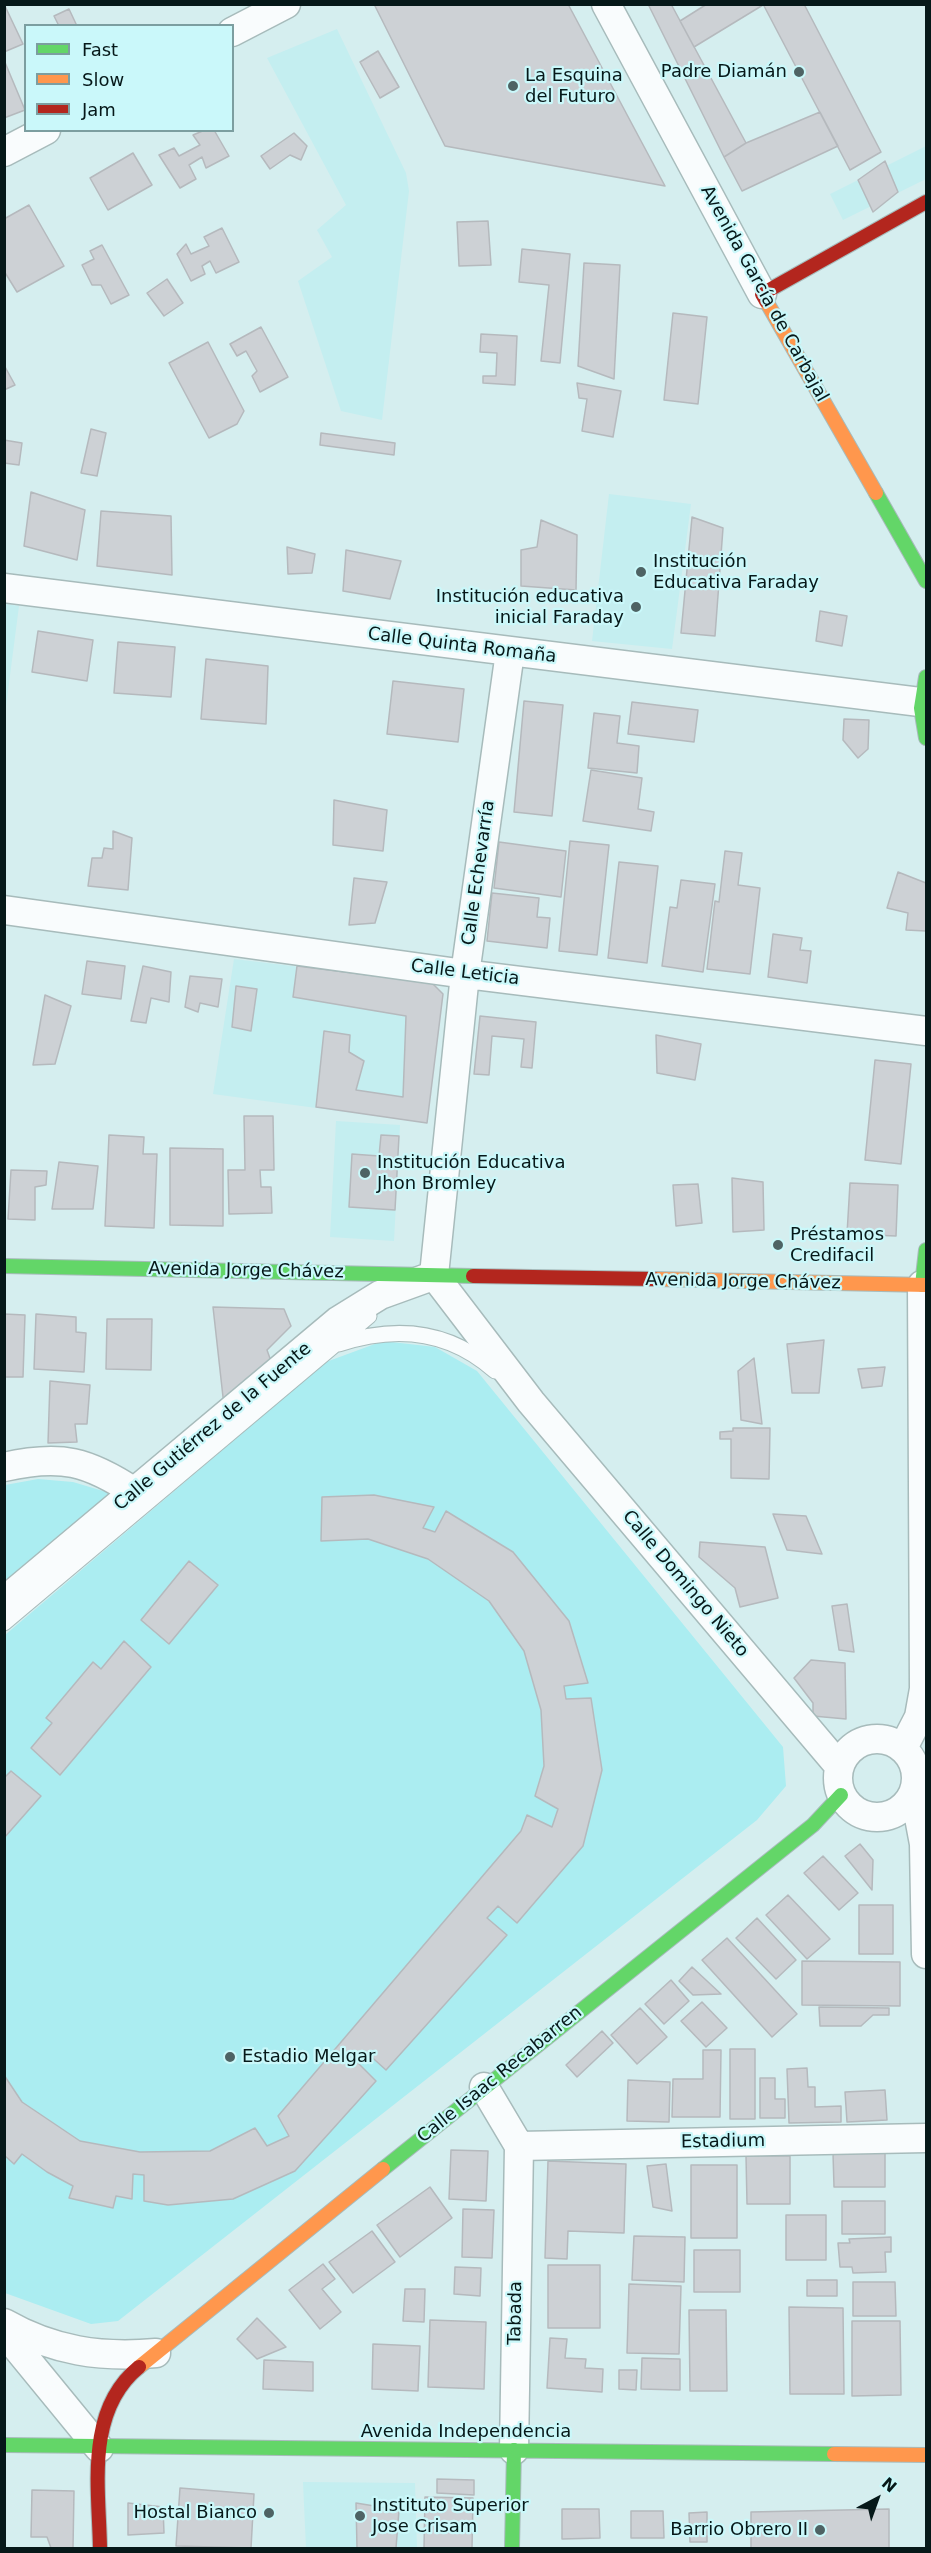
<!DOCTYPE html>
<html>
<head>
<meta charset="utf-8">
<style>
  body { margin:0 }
  #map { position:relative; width:931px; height:2553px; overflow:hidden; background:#d5eeef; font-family:"DejaVu Sans",sans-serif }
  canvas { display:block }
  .frame { position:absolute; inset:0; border:6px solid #061819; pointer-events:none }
  .legend { position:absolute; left:24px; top:24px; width:210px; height:108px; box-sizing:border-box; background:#caf8fa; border:2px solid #7c9ea0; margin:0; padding:8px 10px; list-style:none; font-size:18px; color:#061819 }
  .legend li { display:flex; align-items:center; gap:12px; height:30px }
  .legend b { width:30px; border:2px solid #7c9ea0 }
  .north { position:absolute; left:847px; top:2469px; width:60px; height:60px; -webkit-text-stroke:4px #caf8fa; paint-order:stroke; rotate:41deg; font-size:16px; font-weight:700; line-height:24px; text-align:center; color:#061819 }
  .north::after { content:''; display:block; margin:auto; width:21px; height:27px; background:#061819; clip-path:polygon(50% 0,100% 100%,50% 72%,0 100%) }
</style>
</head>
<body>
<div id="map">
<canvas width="931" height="2553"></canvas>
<div class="frame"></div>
<ul class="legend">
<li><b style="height:8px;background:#63d668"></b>Fast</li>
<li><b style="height:8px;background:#ff974d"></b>Slow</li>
<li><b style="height:8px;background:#b3261e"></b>Jam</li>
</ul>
<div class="north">N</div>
</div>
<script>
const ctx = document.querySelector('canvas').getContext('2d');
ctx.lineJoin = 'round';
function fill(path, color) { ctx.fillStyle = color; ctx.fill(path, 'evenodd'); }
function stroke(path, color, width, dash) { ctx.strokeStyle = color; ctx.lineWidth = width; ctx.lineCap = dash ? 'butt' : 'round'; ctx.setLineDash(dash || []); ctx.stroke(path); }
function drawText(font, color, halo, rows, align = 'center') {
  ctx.font = font + ' "DejaVu Sans",sans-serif'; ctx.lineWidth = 4.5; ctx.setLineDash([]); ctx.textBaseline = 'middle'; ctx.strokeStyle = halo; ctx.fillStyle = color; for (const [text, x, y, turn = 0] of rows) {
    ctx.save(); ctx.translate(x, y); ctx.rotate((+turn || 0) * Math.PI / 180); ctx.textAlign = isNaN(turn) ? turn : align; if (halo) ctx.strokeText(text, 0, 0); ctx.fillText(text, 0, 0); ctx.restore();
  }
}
const built = new Path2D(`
  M337,29L406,173L409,191L382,420L341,411L298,281L332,257L317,230L346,205L267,58Z
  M926,146V179L843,220L830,194Z
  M609,494L691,504L672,649L592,641Z
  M5,604L19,606L5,714L4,604Z
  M234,959L432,983L443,994L427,1123L213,1094Z
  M336,1121L400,1125L394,1241L330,1237Z
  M303,2482L415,2483L417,2548H306Z`);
const green = new Path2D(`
  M383,1341L435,1347L477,1371L783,1747L786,1786L757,1820L118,2321L91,2324L5,2293V1635L326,1362Z
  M38,1479L73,1482L113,1494L5,1591V1485Z`);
const building = new Path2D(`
  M4,4L23,44L4,52Z
  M374,4H568L665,186L445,146Z
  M648,4H671L746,143L724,157Z
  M707,4H763V5L694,47L680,21Z
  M804,4L881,152L850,170L763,4Z
  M69,9L77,26H59L54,16Z
  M378,51L399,87L380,98L360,62Z
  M4,60L25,110L4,118Z
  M820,112L838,146L742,191L724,157L746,143Z
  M205,130H214L229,156L206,168L202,157L189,165L196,179L180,188L159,155L174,148L179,156L200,145L193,135Z
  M294,133L307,146L301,160L290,155L270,169L261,156Z
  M133,153L152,185L108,210L90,178Z
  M885,161L898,192L873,212L858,180Z
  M29,205L64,266L17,292L4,271V219Z
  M488,221L491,265L459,266L457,222Z
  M222,228L239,262L216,273L210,261L202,266L205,274L191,281L177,254L186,244L191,254L209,246L204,237Z
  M102,245L129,295L111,304L101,285H92L82,265L94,259L90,251Z
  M522,249L570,254L560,363L541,361L549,285L519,282Z
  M584,263L620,265L614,379L578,366Z
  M167,279L183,303L164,316L147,293Z
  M673,313L707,317L698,404L664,400Z
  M261,327L288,377L260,392L252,376L257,371L246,351L237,356L230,344Z
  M481,334L517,336L515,385L483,383V376H496L497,353L480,352Z
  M208,342L244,411L237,424L209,438L169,363Z
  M4,365L15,385L4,390Z
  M577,383L621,391L613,437L582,431L587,399L579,398Z
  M91,429L106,433L97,476L81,473Z
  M321,433L395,443L394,455L320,445Z
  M4,440L22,443L19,465L4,463Z
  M31,492L85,510L77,560L24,546Z
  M101,511L171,516L172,575L97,566Z
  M692,517L723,528L715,636L681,633Z
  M541,520L577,535L576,590L521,586V550L537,547Z
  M287,547L315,554L312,573L288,574Z
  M346,550L401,561L390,599L343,591Z
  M820,611L847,616L842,646L816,641Z
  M38,631L93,640L87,681L32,672Z
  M118,642L175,647L171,697L114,693Z
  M206,659L268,666L266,724L201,719Z
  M393,681L464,689L458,742L387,734Z
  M524,701L563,705L552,816L514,812Z
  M632,702L698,710L694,742L628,734Z
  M594,713L620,716L617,743L639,746L637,773L588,768Z
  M844,719L869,720L868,749L858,758L843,740Z
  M591,770L642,778L638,809L654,812L651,831L583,821Z
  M334,800L387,810L383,851L333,845Z
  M113,831L132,838L128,890L88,886L92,858H102L104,848L113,849Z
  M570,841L609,845L597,955L559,951Z
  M499,842L566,851L561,897L494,888Z
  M725,851L742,853L738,885L760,888L750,974L707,969L715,901L719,902Z
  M619,862L658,866L647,963L608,958Z
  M898,872L926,883V931L906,930L908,913L887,908Z
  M354,878L387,882L375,923L349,925Z
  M681,880L715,884L703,972L662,966L670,907L677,908Z
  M492,893L539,898L537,917L550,918L547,948L487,941Z
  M773,934L802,938L800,950L811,951L807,983L768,977Z
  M87,961L125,966L121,999L82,994Z
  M143,966L171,972L169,1002L151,998L146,1023L131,1021Z
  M297,966L432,983L443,994L427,1123L316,1107L324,1031L350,1035L349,1052L364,1061L356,1090L403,1097L406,1016L293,997Z
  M190,976L222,979L218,1007L200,1003L198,1012L185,1007Z
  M236,986L257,989L251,1031L232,1027Z
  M45,995L71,1006L55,1064L33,1065Z
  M480,1016L536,1022L532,1068L521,1067L524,1039L492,1036L489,1075L474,1074Z
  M656,1035L701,1044L695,1080L657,1073Z
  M875,1060L911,1064L901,1164L865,1160Z
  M244,1116H273L274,1170H260L261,1187H271L272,1213L229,1214L228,1170H245Z
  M109,1135L144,1137L143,1154H157L154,1228L105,1226Z
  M381,1135L399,1136L395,1210L349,1207L352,1154L379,1156Z
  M170,1148L223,1149V1226L170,1225Z
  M59,1162L98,1166L93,1209H52Z
  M11,1170L47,1171L46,1185L35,1187V1220L8,1219Z
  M732,1178L763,1182L764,1230L733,1232Z
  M850,1183L898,1185L896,1236L847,1234Z
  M698,1184L702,1223L676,1226L673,1185Z
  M213,1307L284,1309L291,1326L267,1350L272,1364L224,1406Z
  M4,1314L25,1315L23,1377H4Z
  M36,1314L76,1317V1332L86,1333L84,1372L34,1369Z
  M107,1319H152L151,1370L106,1369Z
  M824,1340L819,1393H792L787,1344Z
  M754,1358L762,1424L741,1420L738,1371Z
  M885,1367L882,1386L862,1388L858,1369Z
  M50,1381L90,1385L87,1424H75L77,1442L48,1443Z
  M733,1428H770L769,1479L731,1478V1439H720V1432L733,1431Z
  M374,1495L434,1507L423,1528L435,1532L446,1511L513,1552L569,1621L588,1683L564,1686L566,1699L591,1698L602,1770L583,1846L517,1923L498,1906L487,1918L507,1935L386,2070L365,2051L356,2061L376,2081L295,2171L233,2199L168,2205L144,2201V2175L133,2174L132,2199L116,2196L113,2208L69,2198L73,2186L47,2172L22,2154L14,2164L4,2155V2075L22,2102L80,2141L140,2152L210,2151L255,2128L267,2146L289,2136L278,2116L521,1831L527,1815L552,1827L558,1809L535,1796L544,1766L541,1710L524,1651L489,1601L428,1559L368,1539L321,1541L322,1497Z
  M773,1514L806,1516L822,1554L787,1550Z
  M700,1542L765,1547L778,1598L740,1607L735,1588L699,1557Z
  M189,1561L218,1585L169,1644L141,1620Z
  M847,1604L854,1652L839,1650L832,1606Z
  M124,1641L151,1667L60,1775L31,1748L52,1723L46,1718L93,1662L101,1669Z
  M811,1660L845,1663L846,1719L813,1716V1703L794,1678Z
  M11,1771L41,1796L4,1838V1778Z
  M860,1844L873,1860L872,1890L845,1856Z
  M823,1856L858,1893L839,1910L804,1873Z
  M788,1895L830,1939L807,1959L766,1915Z
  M859,1905H893V1954H859Z
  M757,1918L796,1960L776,1979L736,1938Z
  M727,1938L797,2014L772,2037L702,1960Z
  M802,1961L900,1962V2006L802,2005Z
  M692,1967L721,1994L693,1995L679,1981Z
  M671,1980L689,2001L664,2024L645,2004Z
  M702,2002L727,2028L706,2047L681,2021Z
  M819,2007L889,2008V2015H873L861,2026H820Z
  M640,2008L667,2037L637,2064L611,2035Z
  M602,2031L613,2043L577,2077L566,2065Z
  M730,2049H755V2119H730Z
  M703,2050H721L720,2117H672L673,2079H703Z
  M807,2068L808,2087H815V2107L841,2106V2122L789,2123L787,2069Z
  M760,2078H775V2099H785V2118H760Z
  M628,2080L670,2082L669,2122L627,2121Z
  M885,2090L887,2120L847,2122L845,2092Z
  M451,2150L488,2151L486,2201L449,2199Z
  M833,2153H885V2187H834Z
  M746,2156H790V2204H747Z
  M548,2161L626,2164L624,2233L568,2231L567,2259L545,2258Z
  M666,2164L672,2211L653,2207L647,2166Z
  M691,2165H737V2238H691Z
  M430,2187L452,2218L400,2257L377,2225Z
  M842,2201H885V2234H842Z
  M463,2209L494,2210L492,2258L462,2257Z
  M786,2215H826V2260H786Z
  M372,2231L395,2262L353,2293L329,2262Z
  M634,2236L685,2237L684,2282L632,2280Z
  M891,2237V2252H885L886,2272L853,2273L852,2267H840L838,2243H850L849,2239Z
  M694,2250H740V2292H694Z
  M323,2264L335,2279L322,2289L341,2312L320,2329L289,2290Z
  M548,2265H600V2328H548Z
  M455,2267L481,2268L480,2296L454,2294Z
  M807,2280H837V2296H807Z
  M853,2282H895L896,2316H853Z
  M629,2284L681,2286L679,2354L627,2353Z
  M405,2289H425L424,2322L403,2321Z
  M789,2307L843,2308L844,2394H790Z
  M689,2310H726L727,2391H690Z
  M257,2318L286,2347L257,2359L237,2339Z
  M430,2320L486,2322L484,2389L428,2387Z
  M852,2321H900L901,2395L852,2396Z
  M550,2338L567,2339L565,2358L586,2359L585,2368L603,2369L602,2392L547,2388Z
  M373,2344L420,2346L418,2391L372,2389Z
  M642,2358L680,2359V2390L641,2389Z
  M264,2360L313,2362V2391L263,2389Z
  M619,2370H637L636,2390L619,2389Z
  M437,2479L474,2480V2495L437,2493Z
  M180,2488L254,2494L251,2548L176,2546Z
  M32,2490L74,2491L73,2548H51L47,2537H31Z
  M425,2497L473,2498L472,2548H424Z
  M128,2503L163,2507L164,2533L128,2535Z
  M356,2503L399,2510L396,2548H357Z
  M562,2509H599L600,2538L562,2539Z
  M889,2509V2548H751V2512Z
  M631,2511H663L664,2538H631Z
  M707,2512V2542H690L689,2513Z`);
const lane = new Path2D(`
  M339,1344C396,1325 449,1330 495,1371
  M4,1623L369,1316`);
const street = new Path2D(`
  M606,4L762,294
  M232,32L286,4
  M4,152L46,130
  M4,588L920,702
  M4,910L465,974L926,1031
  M434,1275L531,1402L839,1766
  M434,1275L465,974L510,652
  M4,1467C61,1454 88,1461 136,1493
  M4,1601L338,1321L380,1295L427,1278
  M838 1778a39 39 0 1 1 78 0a39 39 0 1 1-78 0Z
  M903,1748L919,1717L924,1689L922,1285
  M914,1791L924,1844L926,1954
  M484,2087L519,2146L514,2450
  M519,2146L926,2138
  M4,2323C53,2351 101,2358 156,2353
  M4,2332L99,2448`);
const fast = new Path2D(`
  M876,493L926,581
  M926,677L921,708L926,738
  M4,1266L473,1276
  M922,1285L926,1250
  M383,2169L813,1825L841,1795
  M4,2445L834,2454
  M512,2548L514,2450`);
const slow = new Path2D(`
  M766,301L876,493
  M654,1279L926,1285
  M139,2367L383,2169
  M834,2454L926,2455`);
const jam = new Path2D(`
  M766,301L762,294L926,202
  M473,1276L654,1279
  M100,2548C99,2488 85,2411 139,2367`);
const markers = [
  [799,72,6,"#4e6364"],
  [513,86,6,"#4e6364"],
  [641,572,6,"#4e6364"],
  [636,607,6,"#4e6364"],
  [365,1173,6,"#4e6364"],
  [778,1245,6,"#4e6364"],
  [230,2057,6,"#4e6364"],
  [269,2513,6,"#4e6364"],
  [360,2516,6,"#4e6364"],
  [820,2530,6,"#4e6364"]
];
const poiNames = [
  ["Padre Diamán",787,72,"right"],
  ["La Esquina",525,76],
  ["del Futuro",525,97],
  ["Institución",653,562],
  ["Educativa Faraday",653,583],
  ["Institución educativa",624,597,"right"],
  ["inicial Faraday",624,618,"right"],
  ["Institución Educativa",377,1163],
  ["Jhon Bromley",377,1184],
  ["Préstamos",790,1235],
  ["Credifacil",790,1256],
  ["Estadio Melgar",242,2057],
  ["Instituto Superior",372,2506],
  ["Jose Crisam",372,2527],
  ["Hostal Bianco",257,2513,"right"],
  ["Barrio Obrero II",808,2530,"right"]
];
const streetNames = [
  ["Avenida García de Carbajal",764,294,61],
  ["Calle Quinta Romaña",462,646,7],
  ["Calle Echevarría",479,873,-82],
  ["Calle Leticia",465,973,7],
  ["Avenida Jorge Chávez",246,1271,1],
  ["Avenida Jorge Chávez",743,1282,1],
  ["Calle Gutiérrez de la Fuente",213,1427,-40],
  ["Calle Domingo Nieto",685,1584,50],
  ["Calle Isaac Recabarren",500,2075,-39],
  ["Estadium",723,2142,-1],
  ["Tabada",516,2313,-89],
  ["Avenida Independencia",466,2432]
];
fill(built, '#c4eef0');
fill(green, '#abedf1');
fill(building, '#cdd1d5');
stroke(building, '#b5b9bd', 1.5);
stroke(lane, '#a7bbbb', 17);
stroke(street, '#a7bbbb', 31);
stroke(fast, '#a7bbbb', 16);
stroke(slow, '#a7bbbb', 16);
stroke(jam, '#a7bbbb', 16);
stroke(lane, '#f9fcfd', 15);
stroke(street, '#f9fcfd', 28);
stroke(fast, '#63d668', 14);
stroke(slow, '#ff974d', 14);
stroke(jam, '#b3261e', 14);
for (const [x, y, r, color] of markers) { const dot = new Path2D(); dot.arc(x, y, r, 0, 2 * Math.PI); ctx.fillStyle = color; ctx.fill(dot); stroke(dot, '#caf8fa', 2); }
drawText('18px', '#061819', '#caf8fa', poiNames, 'left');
drawText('18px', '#061819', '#caf8fa', streetNames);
</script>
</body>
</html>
